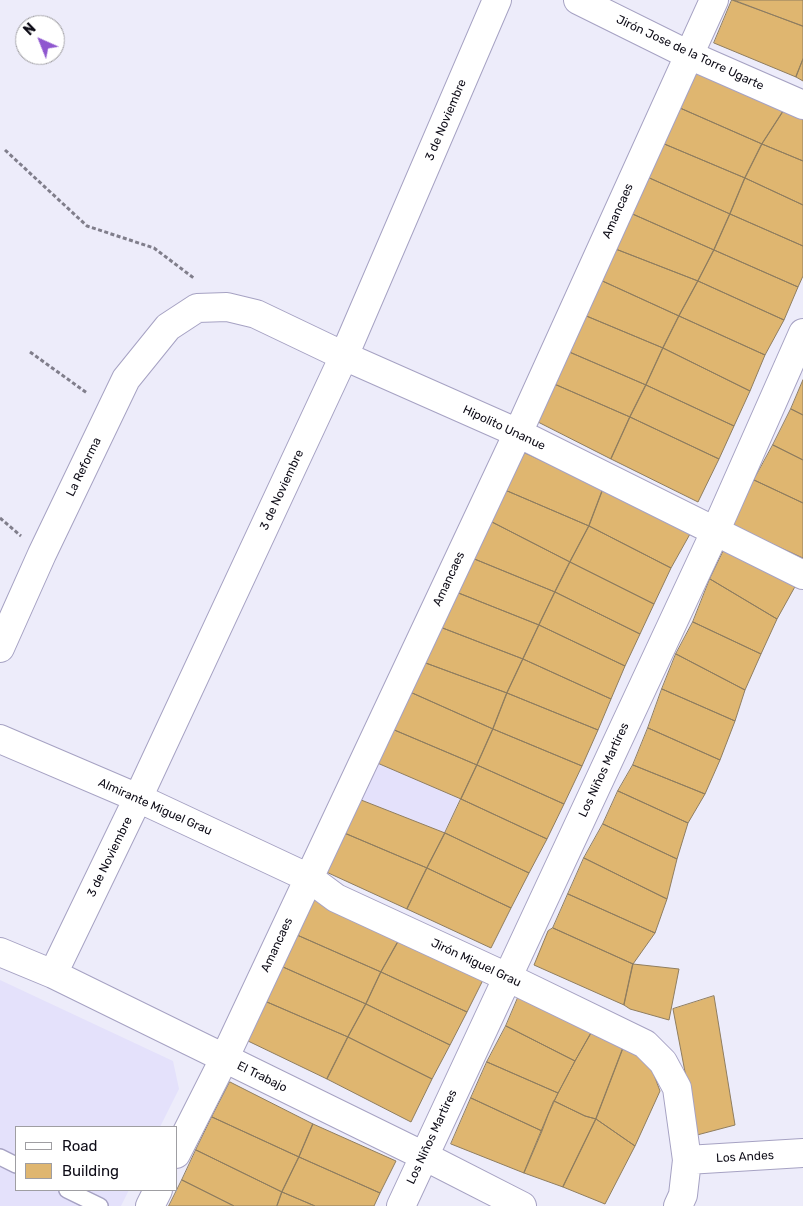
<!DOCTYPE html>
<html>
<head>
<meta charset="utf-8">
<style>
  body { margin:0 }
  #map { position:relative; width:803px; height:1206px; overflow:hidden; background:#edecfa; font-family:Rubik,sans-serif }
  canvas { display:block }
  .legend { position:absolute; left:15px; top:1126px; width:162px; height:65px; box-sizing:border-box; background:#fff; border:1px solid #9f9ea2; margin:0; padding:6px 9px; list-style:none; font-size:15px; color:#0e0c17 }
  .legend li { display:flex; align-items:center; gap:10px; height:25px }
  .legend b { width:25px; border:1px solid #9f9ea2 }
  .north { position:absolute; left:15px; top:15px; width:50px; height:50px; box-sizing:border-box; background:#fff; border:1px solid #9f9ea2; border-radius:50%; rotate:316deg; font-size:14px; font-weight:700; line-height:20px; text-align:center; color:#0e0c17 }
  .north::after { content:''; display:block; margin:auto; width:18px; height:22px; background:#8f57cf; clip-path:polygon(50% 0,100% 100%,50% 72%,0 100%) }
</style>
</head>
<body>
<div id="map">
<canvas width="803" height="1206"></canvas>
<ul class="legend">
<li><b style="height:6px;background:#fff"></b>Road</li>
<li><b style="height:14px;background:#dfb670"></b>Building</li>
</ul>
<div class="north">N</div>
</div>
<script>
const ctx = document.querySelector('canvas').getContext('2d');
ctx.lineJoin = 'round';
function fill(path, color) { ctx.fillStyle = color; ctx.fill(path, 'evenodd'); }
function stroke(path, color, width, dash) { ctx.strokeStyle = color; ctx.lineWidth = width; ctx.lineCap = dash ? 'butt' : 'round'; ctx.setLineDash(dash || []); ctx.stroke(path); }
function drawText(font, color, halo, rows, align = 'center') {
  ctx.font = font + ' Rubik,sans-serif'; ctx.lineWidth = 4; ctx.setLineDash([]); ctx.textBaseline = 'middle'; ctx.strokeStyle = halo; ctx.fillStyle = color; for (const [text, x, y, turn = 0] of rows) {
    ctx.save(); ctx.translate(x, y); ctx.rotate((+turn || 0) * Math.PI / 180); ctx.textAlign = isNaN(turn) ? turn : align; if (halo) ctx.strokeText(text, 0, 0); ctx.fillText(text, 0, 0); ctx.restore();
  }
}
const built = new Path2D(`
  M375,762L461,799L445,833L356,798Z
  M0,980L173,1061L179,1089L160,1127H16V1190H129L121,1206H0Z`);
const building = new Path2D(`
  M732,0L803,26V59L796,77L714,43Z
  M734,0H803V26Z
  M803,59V81L796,77Z
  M698,70L784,110L762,144L680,108Z
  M680,108L762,144L745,178L662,143Z
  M784,110L803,118V161L762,144Z
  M662,143L745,178L730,214L645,176Z
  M762,144L803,161V205L745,178Z
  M645,176L730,214L714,250L628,212Z
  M745,178L803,205V246L730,214Z
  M628,212L714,250L698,281L613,248Z
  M730,214L803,246V276L798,287L714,250Z
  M613,248L698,281L679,316L598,279Z
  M714,250L798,287L784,320L698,281Z
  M598,279L679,316L663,348L584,315Z
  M698,281L784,320L765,355L679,316Z
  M584,315L663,348L646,385L567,351Z
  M679,316L765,355L750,391L663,348Z
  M663,348L750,391L734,426L646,385Z
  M567,351L646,385L630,417L552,383Z
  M803,380V415L791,409Z
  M552,383L630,417L611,459L536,421Z
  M646,385L734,426L719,459L630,417Z
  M791,409L803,415V460L773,445Z
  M630,417L719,459L698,502L611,459Z
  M773,445L803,460V503L754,480Z
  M525,453L603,489L589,526L505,490Z
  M754,480L803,503V558L733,526Z
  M603,489L690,534L671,568L589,526Z
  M505,490L589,526L570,562L490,521Z
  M490,521L570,562L555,592L472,558Z
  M589,526L671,568L654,604L570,562Z
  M725,548L797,583L777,619L710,579Z
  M472,558L555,592L539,625L456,592Z
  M570,562L654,604L640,634L555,592Z
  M710,579L777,619L761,654L693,622Z
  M456,592L539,625L523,659L440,627Z
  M555,592L640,634L625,666L539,625Z
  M693,622L761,654L745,690L676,654Z
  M539,625L625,666L611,699L523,659Z
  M440,627L523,659L507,693L423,662Z
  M676,654L745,690L735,721L662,689Z
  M523,659L611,699L598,730L507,693Z
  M423,662L507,693L493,729L410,692Z
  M662,689L735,721L720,760L648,728Z
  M410,692L493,729L477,765L392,729Z
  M507,693L598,730L582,766L493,729Z
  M648,728L720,760L705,794L633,765Z
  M392,729L477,765L461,799L375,762Z
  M493,729L582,766L564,804L477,765Z
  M477,765L564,804L547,839L461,799Z
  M633,765L705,794L688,823L618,791Z
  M618,791L688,823L677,859L603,824Z
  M356,798L445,833L427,868L342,832Z
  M461,799L547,839L529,873L445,833Z
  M603,824L677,859L667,899L584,858Z
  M342,832L427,868L407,909L324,871Z
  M445,833L529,873L511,908L427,868Z
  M584,858L667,899L655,933L568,894Z
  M427,868L511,908L491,948L407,909Z
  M568,894L655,933L633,964L553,928Z
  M316,898L399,940L381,972L297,935Z
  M553,928L633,964L624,1005L534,965L548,931Z
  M297,935L381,972L366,1004L283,967Z
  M399,940L483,980L467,1012L381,972Z
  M633,964L679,969L669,1020L630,1009L624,1005Z
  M283,967L366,1004L348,1037L267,1002Z
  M381,972L467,1012L450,1045L366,1004Z
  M520,993L594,1028L575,1061L506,1026Z
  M714,996L735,1125L697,1135L673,1009Z
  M267,1002L348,1037L327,1079L248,1041Z
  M366,1004L450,1045L432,1079L348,1037Z
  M506,1026L575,1061L558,1093L487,1062Z
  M594,1028L625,1043L596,1119L585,1116L554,1101L575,1061Z
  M348,1037L432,1079L411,1122L327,1079Z
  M625,1043L647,1056L660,1091L635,1146L596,1119Z
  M487,1062L558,1093L548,1115L542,1131L471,1098Z
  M230,1082L313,1124L299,1157L212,1117Z
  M471,1098L542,1131L524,1173L451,1144Z
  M554,1101L585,1116L596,1119L563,1187L524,1173Z
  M212,1117L299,1157L282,1192L196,1150Z
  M596,1119L635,1146L605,1204L563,1187Z
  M313,1124L396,1161L380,1193L299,1157Z
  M196,1150L282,1192L277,1206H234L182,1180Z
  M299,1157L380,1193L374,1206H315L282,1192Z
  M182,1180L234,1206H169Z
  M282,1192L315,1206H277Z`);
const path = new Path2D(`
  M5,150L87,226L154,248L195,279
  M30,352L87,393
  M0,518L21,536`);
const service = new Path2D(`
  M0,1157L16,1165
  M67,1190L100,1206`);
const minor = new Path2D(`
  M578,0L689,55L803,105
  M0,648L42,554L126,379L168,327L197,308L227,307L256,314L344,356L518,433L803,575
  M0,739L138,798L309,878L336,898L507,977L645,1044L663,1062L677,1088L687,1160L683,1195L678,1206
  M0,952L53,974L424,1156L522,1206
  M53,974L138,798L344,356L497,0
  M176,1154L224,1059L518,433L714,0
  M687,1160L803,1153
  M150,1206L158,1190
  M401,1206L715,532L803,333`);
const streetNames = [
  ["Jirón Jose de la Torre Ugarte",690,53,25],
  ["3 de Noviembre",446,120,-67],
  ["Amancaes",618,211,-66],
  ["Hipolito Unanue",504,428,25],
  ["La Reforma",84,467,-64],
  ["3 de Noviembre",282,490,-65],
  ["Amancaes",449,579,-65],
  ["Los Niños Martires",604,770,-65],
  ["Almirante Miguel Grau",155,807,24],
  ["3 de Noviembre",110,857,-64],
  ["Amancaes",277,945,-65],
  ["Jirón Miguel Grau",476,963,25],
  ["El Trabajo",262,1077,26],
  ["Los Niños Martires",432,1137,-65],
  ["Los Andes",745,1157,-3]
];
fill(built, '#e4e1fb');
fill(building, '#dfb670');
stroke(building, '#8f7d5f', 1);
stroke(service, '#a6a2c3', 18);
stroke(minor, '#a6a2c3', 30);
stroke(path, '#807e8b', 3, [4, 2.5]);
stroke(service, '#fff', 15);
stroke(minor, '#fff', 28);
drawText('12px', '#0e0c17', '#fff', streetNames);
</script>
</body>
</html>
